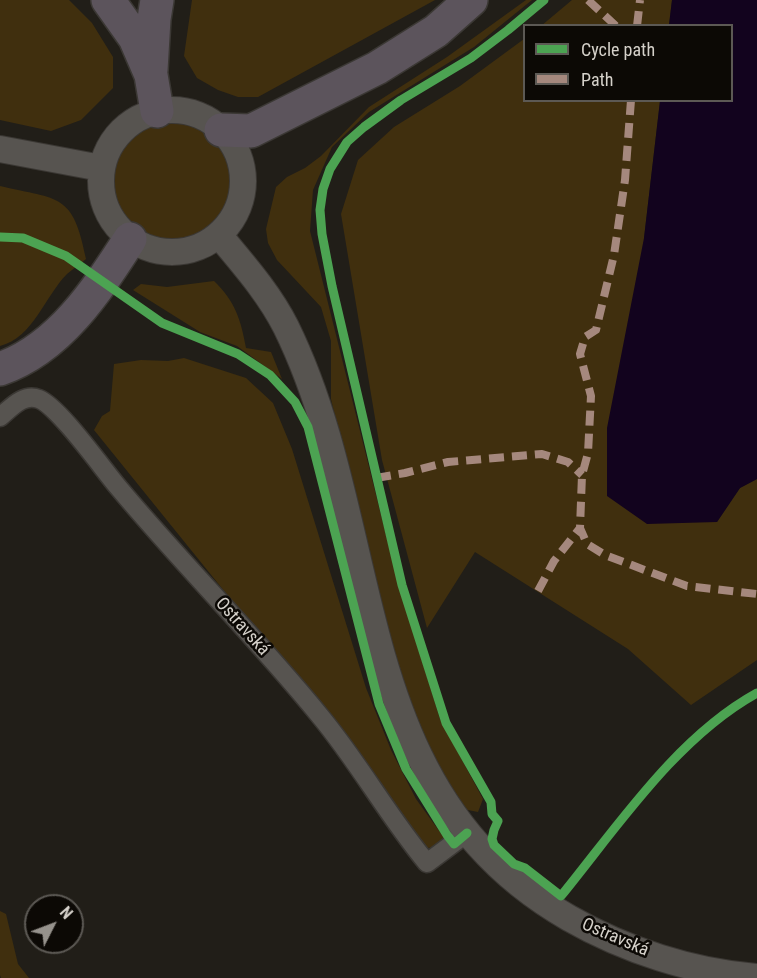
<!DOCTYPE html>
<html>
<head>
<meta charset="utf-8">
<style>
  body { margin:0 }
  #map { position:relative; width:757px; height:978px; overflow:hidden; background:#211e18; font-family:"Roboto Condensed",sans-serif }
  canvas { display:block }
  .legend { position:absolute; left:523px; top:24px; width:210px; height:78px; box-sizing:border-box; background:#0c0905; border:2px solid #5c5954; margin:0; padding:8px 10px; list-style:none; font-size:18px; color:#d5d1ca }
  .legend li { display:flex; align-items:center; gap:12px; height:30px }
  .legend b { width:30px; border:2px solid #5c5954 }
  .north { position:absolute; left:24px; top:894px; width:60px; height:60px; box-sizing:border-box; background:#0c0905; border:2px solid #5c5954; border-radius:50%; rotate:48deg; font-size:16px; font-weight:700; line-height:24px; text-align:center; color:#d5d1ca }
  .north::after { content:''; display:block; margin:auto; width:21px; height:27px; background:#96928c; clip-path:polygon(50% 0,100% 100%,50% 72%,0 100%) }
</style>
</head>
<body>
<div id="map">
<canvas width="757" height="978"></canvas>
<ul class="legend">
<li><b style="height:8px;background:#4ca352"></b>Cycle path</li>
<li><b style="height:8px;background:#a5887d"></b>Path</li>
</ul>
<div class="north">N</div>
</div>
<script>
const ctx = document.querySelector('canvas').getContext('2d');
ctx.lineJoin = 'round';
function fill(path, color) { ctx.fillStyle = color; ctx.fill(path, 'evenodd'); }
function stroke(path, color, width, dash) { ctx.strokeStyle = color; ctx.lineWidth = width; ctx.lineCap = dash ? 'butt' : 'round'; ctx.setLineDash(dash || []); ctx.stroke(path); }
function drawText(font, color, halo, rows, align = 'center') {
  ctx.font = font + ' "Roboto Condensed",sans-serif'; ctx.lineWidth = 5; ctx.setLineDash([]); ctx.textBaseline = 'middle'; ctx.strokeStyle = halo; ctx.fillStyle = color; for (const [text, x, y, turn = 0] of rows) {
    ctx.save(); ctx.translate(x, y); ctx.rotate((+turn || 0) * Math.PI / 180); ctx.textAlign = isNaN(turn) ? turn : align; if (halo) ctx.strokeText(text, 0, 0); ctx.fillText(text, 0, 0); ctx.restore();
  }
}
const green = new Path2D(`
  M0,0H69L92,23L113,57V88L81,120L51,131L0,120Z
  M192,0H435L258,97H238L218,90L197,78L184,56Z
  M526,0H532L474,47L369,112L332,147L313,190L310,231L398,583L440,719L483,799L478,812L463,809L414,723L372,573L331,399V341L321,307L277,260L268,243L266,229L276,187L287,177L305,168L321,156L369,107L447,57Z
  M572,0H672L669,25L541,26Z
  M524,39V100L660,101L644,238L717,522L740,488L757,479V660L691,705L628,649L475,552L427,628L382,460L341,214L358,160L394,127L460,86Z
  M108 182a62 62 0 1 1 124 0a62 62 0 1 1-124 0Z
  M0,186C60,200 73,193 86,259C80,264 73,269 67,274C45,296 33,338 0,346Z
  M214,281C235,301 241,320 246,348L271,352L282,379L237,346L200,332L133,290L141,284L167,287Z
  M184,358L246,378L273,403L292,449L366,688L391,750L416,799L445,839L437,847L427,848L416,840L354,746L324,706L233,602L94,430L102,416L110,411L114,364L141,360L168,361Z
  M0,911L6,914L18,964L29,978H1L0,975Z`);
const water = new Path2D(`
  M672,0H757V479L740,488L717,522L647,524L607,496V428L644,238L660,101L732,100V26L669,25Z`);
const minor = new Path2D(`
  M0,417C11,408 23,393 39,399C59,407 102,468 118,487C183,565 256,637 320,716C359,763 388,816 427,863L467,833`);
const secondary = new Path2D(`
  M101 181a71 71 0 1 1 142 0a71 71 0 1 1-142 0Z
  M0,149L101,168
  M219,235C243,264 269,293 286,327C386,530 344,789 569,918C625,950 692,972 757,977`);
const motorway = new Path2D(`
  M108,0L135,38L151,75L157,111
  M151,70L154,19L157,0
  M221,130L251,131L377,68L436,31L471,0
  M0,369C60,348 97,290 130,239`);
const quiet = new Path2D(`
  M588,0L616,26
  M637,26L640,0
  M631,100L625,180L614,255L596,330L585,337L580,354L591,396L588,453L582,475L580,528L587,544L605,555L687,586L757,594
  M376,478L405,473L448,462L542,454L568,462L582,475
  M538,591L554,561L580,528`);
const cycleway = new Path2D(`
  M544,0L508,30L471,58L401,100L364,127L347,142L330,169L323,189L320,210L322,234L332,286L402,585L446,723L491,802L492,814L498,821L494,830L492,839L494,845L514,864L525,868L561,896C618,826 677,737 757,693
  M0,237L23,238L66,256L162,323L238,354L270,375L295,402L308,427L379,704L406,769L447,835L454,844L467,833`);
const streetNames = [
  ["Ostravská",242,627,48],
  ["Ostravská",615,938,23]
];
fill(green, '#402f0e');
fill(water, '#12031e');
stroke(minor, '#3b3834', 21);
stroke(secondary, '#3b3834', 28);
stroke(motorway, '#3b3834', 36);
stroke(minor, '#575450', 18);
stroke(secondary, '#575450', 26);
stroke(motorway, '#5c545c', 33);
stroke(quiet, '#a5887d', 8, [15, 8]);
stroke(cycleway, '#4ca352', 9);
drawText('18px', '#d5d1ca', '#0c0905', streetNames);
</script>
</body>
</html>
